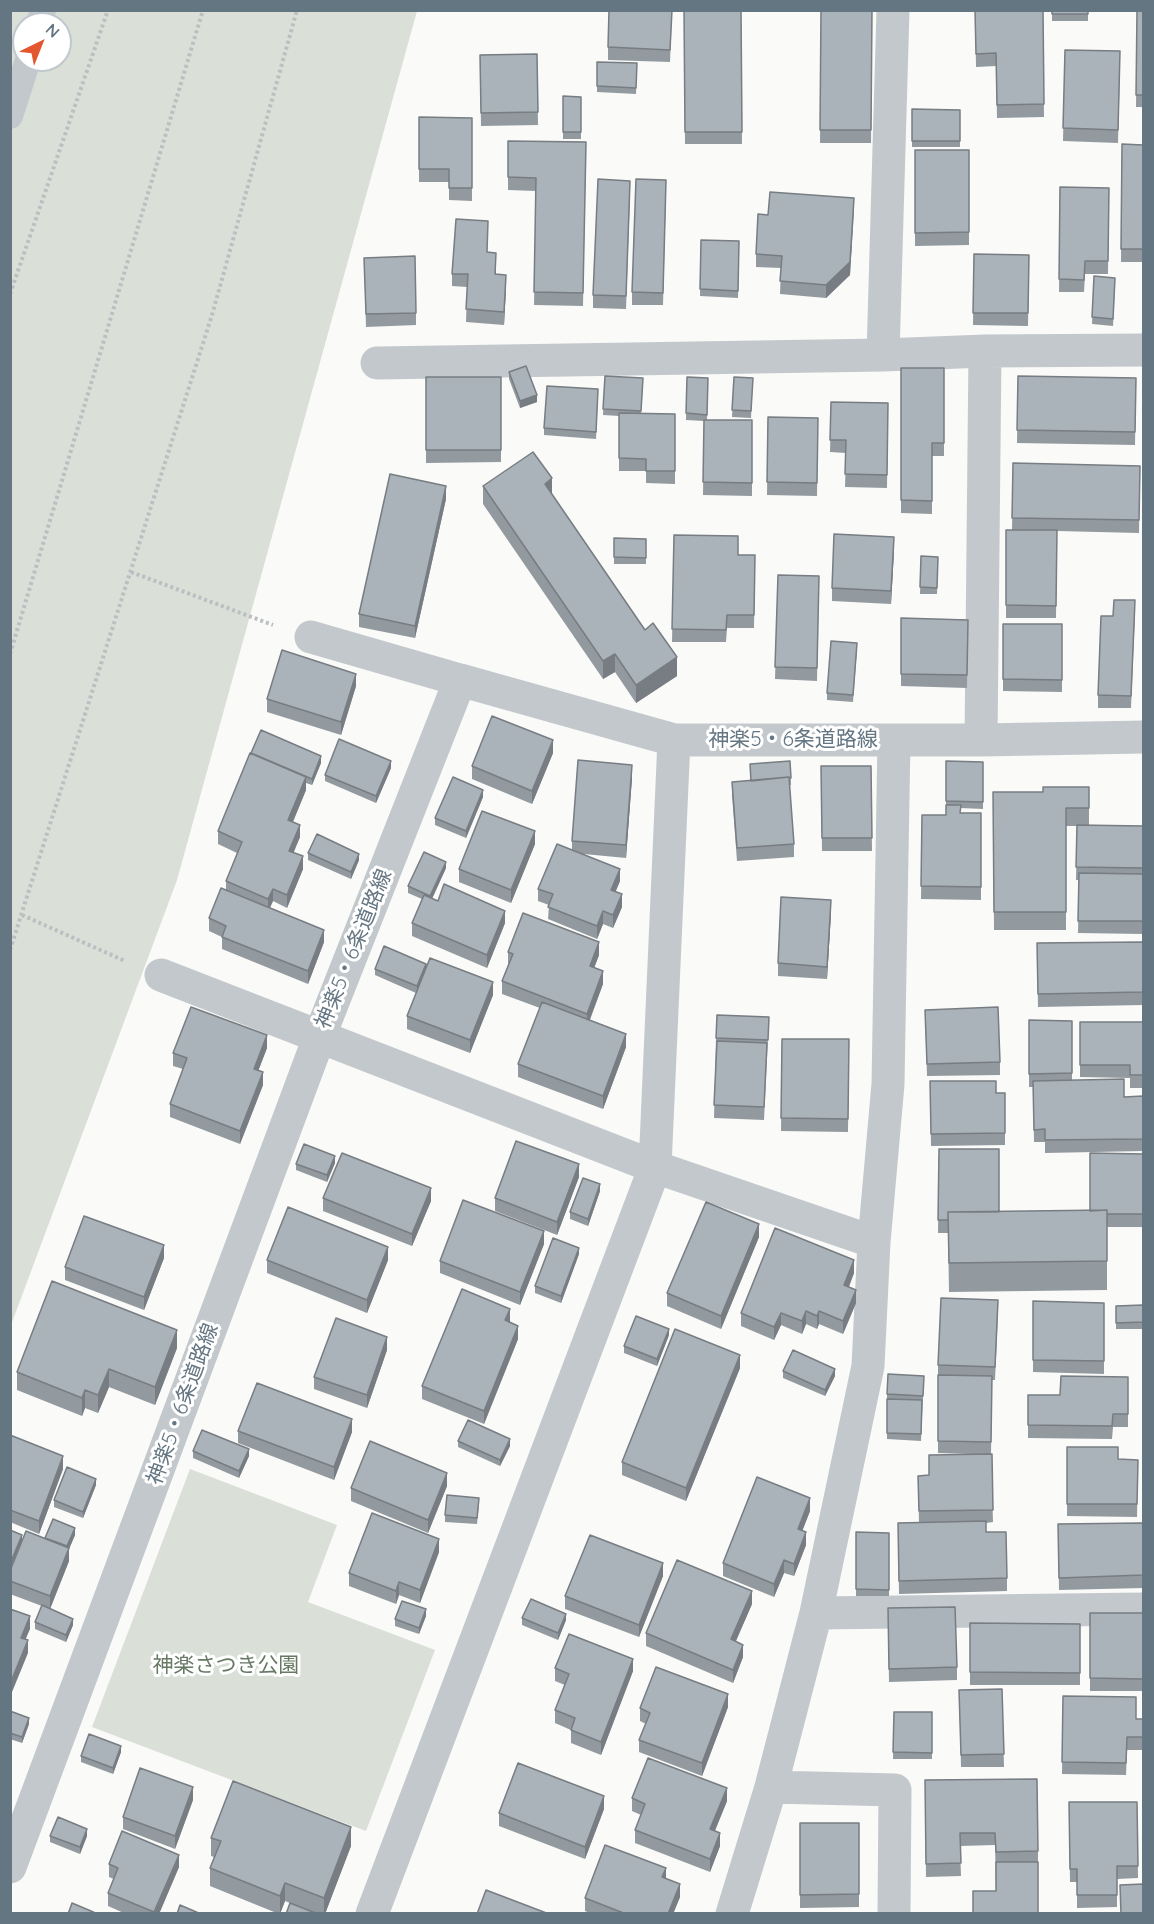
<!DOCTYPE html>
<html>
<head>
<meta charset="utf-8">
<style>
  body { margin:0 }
  #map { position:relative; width:1154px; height:1924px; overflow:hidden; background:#fafaf8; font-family:Quicksand,sans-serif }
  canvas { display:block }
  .frame { position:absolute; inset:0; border:12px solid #657683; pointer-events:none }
  .north { position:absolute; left:12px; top:12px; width:60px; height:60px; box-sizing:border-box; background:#fff; border:2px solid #c1c8cd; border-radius:50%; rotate:43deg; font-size:16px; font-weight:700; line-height:24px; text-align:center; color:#657683 }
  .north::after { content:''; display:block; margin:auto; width:21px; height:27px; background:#e4572e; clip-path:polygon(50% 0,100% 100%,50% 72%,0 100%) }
</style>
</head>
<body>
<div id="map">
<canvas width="1154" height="1924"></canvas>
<div class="frame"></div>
<div class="north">N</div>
</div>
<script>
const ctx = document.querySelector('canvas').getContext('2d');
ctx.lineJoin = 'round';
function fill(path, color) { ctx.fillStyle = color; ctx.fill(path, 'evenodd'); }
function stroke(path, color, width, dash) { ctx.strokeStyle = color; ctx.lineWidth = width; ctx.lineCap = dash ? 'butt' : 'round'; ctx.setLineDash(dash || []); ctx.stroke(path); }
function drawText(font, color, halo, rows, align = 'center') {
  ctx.font = font + ' Quicksand,"Noto Sans JP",sans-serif'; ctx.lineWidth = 6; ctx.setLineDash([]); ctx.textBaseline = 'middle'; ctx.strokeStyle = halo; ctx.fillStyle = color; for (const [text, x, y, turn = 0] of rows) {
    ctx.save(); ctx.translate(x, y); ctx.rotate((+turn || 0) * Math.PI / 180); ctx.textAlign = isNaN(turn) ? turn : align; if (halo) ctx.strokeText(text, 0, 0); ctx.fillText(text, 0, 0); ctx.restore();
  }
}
const green = new Path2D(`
  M11,11H417L177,880L11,1325ZM24,24H60V60H24Z
  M190,1469L337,1525L308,1602L435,1650L366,1831L92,1727Z`);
const path = new Path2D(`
  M10,294L108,10
  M131,572L273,625
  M10,654L203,10
  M22,915L125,961
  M10,950L212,315L297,10`);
const service = new Path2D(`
  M39,24L43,10
  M10,116L28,60`);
const minor = new Path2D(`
  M883,355L893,10
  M377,363L883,355L985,351L1144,350
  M311,637L460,680
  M981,740L985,351
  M161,975L655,1167L874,1242
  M816,1613L1144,1609
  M771,1787L895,1790L894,1914
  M10,1867L320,1035L460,680L674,740H981L1144,737
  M372,1914L655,1167L674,740
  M732,1914L771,1787L816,1613L868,1366L874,1242L888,1084L894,740`);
const wall = new Path2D(`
  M672,10L670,62L608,60V47Z
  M684,10H741L742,144H685Z
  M821,10H872L871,143H820Z
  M975,10H1043L1044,117L997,118L996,66L976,67Z
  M1052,10H1088V21H1052Z
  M1137,10H1143V107H1136Z
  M1065,50L1120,64L1118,143L1063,141Z
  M537,54L538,125L481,126L480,55Z
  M597,62L637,63L636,94L597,92Z
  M563,96L581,97V139H563Z
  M912,109L960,110V147H912Z
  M419,117L472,118V201L449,200V182H419Z
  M508,141L586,142L583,306L534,305L536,191L508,190Z
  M1122,144L1143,145V262H1121Z
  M915,150H969V245L915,246Z
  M1060,187L1109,188L1108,274H1085L1084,292H1059Z
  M666,192L663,305H632V292Z
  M630,194L626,309L593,308V295Z
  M854,211L850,275L826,298L780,294L781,268L756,267V254L768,215Z
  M488,234L487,252L496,266V274L506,287L504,325L466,322L467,287L452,286V274Z
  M701,240L739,241L738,298L700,296Z
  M974,254L1029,255L1028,326L973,325Z
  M364,258L416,313V325L366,327Z
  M1094,276L1115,284L1113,326L1092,324Z
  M901,368H944V456H932V514L901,513Z
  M509,372L537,402L520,408L509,379Z
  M605,376L643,384L641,414H675V484L646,483V471H619V416L603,415Z
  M1018,376L1136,378L1135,445L1017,443Z
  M426,377H501V462L426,463Z
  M687,377L708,378L707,420H752V496L703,495L704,421L686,420Z
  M734,377L753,378L751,418L732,417Z
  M598,395L596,439L544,435V428Z
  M831,402L888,403L887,488L845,487L846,453L830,452Z
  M768,417L818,418L817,496L767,495Z
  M1013,463L1140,466L1139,533L1057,531L1056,618H1006V530H1012Z
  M483,486L552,494L677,676L636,703L615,672L603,679L483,504Z
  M446,499L415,638L359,627V614Z
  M674,535L738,555H755L754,628H727L726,642H672Z
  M614,538L646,539V564H614Z
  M894,550L891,604L832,601V588Z
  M921,556L938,557L937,594H920Z
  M778,575L819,576L817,681L775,679Z
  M1135,613L1131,708H1098V695L1113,616Z
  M901,618L968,620L967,688L901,686Z
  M1003,624H1062V692L1003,691Z
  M857,650L853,702L827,700V693Z
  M356,686L341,735L267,712V699Z
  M251,753L321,763L312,785L306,783V790L293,822L300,837L293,852L303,869L287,908L273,901L270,908L324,942L308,984L222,949V937L209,931V918L226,890V881L237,853L218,844V831Z
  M553,753L532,804L472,779V766Z
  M790,761L791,785H789L794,844V857L737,861L732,795V782L751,781Z
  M946,761L983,762V809L960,808V813H981V900L921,899L922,815H946Z
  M821,766H871L872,851H822Z
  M391,768L376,803L325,781V775Z
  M632,778L626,858L584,854L620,881L615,892L622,907L613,928L603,924L597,939L548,919L549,905L538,901V889L572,850V841Z
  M1089,787V825L1143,826V934L1078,933L1079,880H1076L1077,826H1066V930H994L993,792H1043Z
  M483,797L466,838L435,825V818Z
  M535,844L511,903L459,882V869Z
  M308,853L359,860L351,879L308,860Z
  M446,868L432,899L505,923L487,968L412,936V923L422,899L408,893V886Z
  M831,913L827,979L778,976V963Z
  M1143,942V1005L1038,1007L1037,943Z
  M508,952L599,955L594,968L603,984L590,1020L626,1047L603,1109L518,1077V1064L540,1008L502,994V981L508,965Z
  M426,967L493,995L470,1053L407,1029V1016L416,993L375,975V969Z
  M925,1010L1000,1062V1075L927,1076Z
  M769,1017L764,1120L714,1118L716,1038Z
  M1029,1020L1072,1021V1080L1124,1097L1143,1096V1151L1045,1153V1142H1034L1033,1087H1029Z
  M1080,1022H1143V1088H1130V1078L1080,1077Z
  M782,1039H849L848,1132L781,1131Z
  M267,1048L258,1071L263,1085L240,1144L170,1117V1104L183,1069L173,1066V1053Z
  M930,1081L996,1093H1005V1145L931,1146Z
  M939,1149L999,1212L1090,1211L1143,1154V1227H1107V1290L949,1292L948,1233H938Z
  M335,1163L327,1182L296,1170V1164Z
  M579,1177L557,1235L495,1211V1198Z
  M600,1191L588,1226L570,1219V1212Z
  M323,1198L431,1201L412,1246L323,1211Z
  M759,1237L721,1329L667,1306V1293Z
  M544,1244L520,1305L440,1273V1261Z
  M579,1254L561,1303L535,1293V1286Z
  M164,1258L144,1310L65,1280V1267Z
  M267,1260H388L367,1313L267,1273Z
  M854,1273L849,1287L856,1303L843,1334L819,1324L817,1329L806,1324L802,1334L781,1325L774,1340L741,1326V1313Z
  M1033,1301L1104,1303V1374L1033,1372Z
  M1143,1305V1329H1116V1306Z
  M998,1313L995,1380H992L991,1454L993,1522L986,1523V1532L1007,1578V1591L899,1594L898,1536L919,1523L918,1476H929L969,1454L938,1453V1365Z
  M510,1321L518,1339L484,1424L422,1399V1386Z
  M669,1335L657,1366L624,1353V1346Z
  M177,1348L155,1405L109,1387L98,1413L85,1408L82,1416L17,1390V1372Z
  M387,1350L367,1408L314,1389V1377Z
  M740,1368L686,1501L622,1475V1462Z
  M783,1371L835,1376L825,1396L783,1378Z
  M924,1376L921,1441L887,1439V1394Z
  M1128,1377V1427H1113L1112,1439L1028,1438V1395H1060Z
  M238,1431L352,1432L334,1480L238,1443Z
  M10,1435L63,1469L39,1534L10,1522Z
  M458,1441L510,1446L500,1466L458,1447Z
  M1067,1447L1118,1459L1138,1460L1137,1517L1067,1516Z
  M193,1451L249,1456L239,1478L193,1458Z
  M96,1485L83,1518L54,1507V1500Z
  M447,1486L428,1533L351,1501V1488Z
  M479,1505L477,1524L445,1522V1515Z
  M810,1511L802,1531L806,1545L794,1576L784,1573L774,1597L723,1576V1563Z
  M1143,1523V1588L1059,1590L1058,1524Z
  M856,1532L889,1533V1596H856Z
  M75,1535L69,1549V1561L50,1609L73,1625L66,1642L35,1629V1622L42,1606L10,1594V1571L45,1539Z
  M439,1552L420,1603L399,1595L396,1604L349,1586V1573Z
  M663,1576L639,1637L565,1609V1596Z
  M752,1604L736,1641L743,1657L733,1683L646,1646V1633Z
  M1090,1613H1143V1691H1090Z
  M426,1616L419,1634L395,1626V1619Z
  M522,1618L566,1620L558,1640L522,1625Z
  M888,1621L957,1667V1680L889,1682Z
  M970,1623L1080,1624V1685H970Z
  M555,1668L633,1671L601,1755L571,1743V1730L555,1723V1710L565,1685L555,1681Z
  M1002,1689L1004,1767H961L959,1690Z
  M1063,1696L1136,1719H1143V1750H1127L1126,1775L1062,1774Z
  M728,1707L702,1776L639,1752V1740L646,1724L640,1721V1708Z
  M10,1711L29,1724L22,1743L10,1739Z
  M894,1712H932V1759H893Z
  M121,1752L113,1774L81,1762V1756Z
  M925,1780L1038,1851V1914L996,1891L995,1845L960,1846L961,1876L926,1877Z
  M632,1798L727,1801L715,1831L720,1846L710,1872L635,1843V1830L641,1815L632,1811Z
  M193,1800L175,1849L123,1829V1817Z
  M1069,1802H1137L1138,1878L1117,1879V1907L1077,1908V1882H1070Z
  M604,1809L585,1859L499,1826V1813Z
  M800,1823H859V1907L800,1908Z
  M50,1836H87L80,1854L50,1842Z
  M211,1838L351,1846L325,1914H286L290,1903L285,1901L280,1914H279L210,1886V1868L214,1857L211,1856Z
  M109,1864L179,1867L159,1914H126L108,1906V1893L114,1879L109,1877Z
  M680,1897L673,1914H592L585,1911V1898Z`);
const shadedWall = new Path2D(`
  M854,198L850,275L826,298V285Z
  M506,275V287L504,325V312Z
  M537,395V402L520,408V401Z
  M552,478V496L545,484Z
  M446,486V499L415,638V626Z
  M894,537V550L891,604V591Z
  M615,654V672L603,679V661Z
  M677,657V676L636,703V685Z
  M356,674V686L341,735V722Z
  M553,740V753L532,804V791Z
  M321,756V763L312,785V779Z
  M391,761V768L376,803V796Z
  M632,765V778L626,858V845Z
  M306,777V790L288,833V820Z
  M483,790V797L466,838V831Z
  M300,825V837L289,864V851Z
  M535,831V844L511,903V890Z
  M359,854V860L351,879V872Z
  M303,856V869L287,908V895Z
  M446,862V868L430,903V896Z
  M620,869V881L611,903V890Z
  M273,889V901L268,911V899Z
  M622,894V907L613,928V915Z
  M831,900V913L827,979V967Z
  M505,911V923L487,968V955Z
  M603,911V924L597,939V926Z
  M324,930V942L308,984V971Z
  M599,942V955L590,979V966Z
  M426,964V970L417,993V986Z
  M603,971V984L587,1026V1014Z
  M493,982V995L470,1053V1040Z
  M626,1034V1047L603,1109V1096Z
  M267,1035V1048L254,1082V1069Z
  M263,1072V1085L240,1144V1131Z
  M335,1156V1163L327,1182V1175Z
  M579,1164V1177L557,1235V1222Z
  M600,1184V1191L588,1226V1219Z
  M431,1188V1201L412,1246V1234Z
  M759,1224V1237L721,1329V1316Z
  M544,1231V1244L520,1305V1292Z
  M164,1245V1258L144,1310V1297Z
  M388,1247V1260L367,1313V1300Z
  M579,1248V1254L561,1303V1296Z
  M854,1260V1273L844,1298V1285Z
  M856,1290V1303L843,1334V1321Z
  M510,1309V1321L505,1333V1320Z
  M806,1311V1324L802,1334V1321Z
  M819,1311V1324L817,1329V1316Z
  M781,1313V1325L774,1340V1327Z
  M518,1326V1339L484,1424V1411Z
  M669,1329V1335L657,1366V1359Z
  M177,1330V1348L155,1405V1387Z
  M387,1337V1350L367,1408V1395Z
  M740,1355V1368L686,1501V1488Z
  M109,1369V1387L98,1413V1395Z
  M835,1369V1376L825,1396V1390Z
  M85,1390V1408L82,1416V1398Z
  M352,1419V1432L334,1480V1467Z
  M510,1439V1446L500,1466V1460Z
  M249,1449V1456L239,1478V1471Z
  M63,1456V1469L39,1534V1521Z
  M447,1473V1486L428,1533V1520Z
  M96,1479V1485L83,1518V1512Z
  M810,1498V1511L798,1542V1529Z
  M75,1528V1535L69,1549V1561L50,1609V1596L67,1546Z
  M806,1532V1545L794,1576V1564Z
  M22,1535V1541L10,1570V1564Z
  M439,1539V1552L420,1603V1590Z
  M784,1560V1573L774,1597V1584Z
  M663,1563V1576L639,1637V1625Z
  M399,1582V1595L396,1604V1591Z
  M752,1591V1604L731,1652V1639Z
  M426,1609V1616L419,1634V1628Z
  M566,1614V1620L558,1640V1633Z
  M30,1616V1629L21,1650V1638Z
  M73,1619V1625L66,1642V1635Z
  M28,1640V1653L10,1697V1684Z
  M743,1645V1657L733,1683V1670Z
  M633,1659V1671L601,1755V1742Z
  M728,1694V1707L702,1776V1763Z
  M29,1718V1724L22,1743V1737Z
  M121,1746V1752L113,1774V1768Z
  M193,1787V1800L175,1849V1836Z
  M727,1788V1801L710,1842V1829Z
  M604,1796V1809L585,1859V1847Z
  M351,1827V1846L325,1914H324V1898Z
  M87,1829V1836L80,1854V1847Z
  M720,1833V1846L710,1872V1859Z
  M179,1855V1867L159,1914H154Z
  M666,1868V1881L662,1877Z
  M285,1883V1901L280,1914V1896Z
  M680,1884V1897L673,1914H668Z`);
const building = new Path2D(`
  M609,10H672L670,50L608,47Z
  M684,10H741L742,132H685Z
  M821,10H872L871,130H820Z
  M975,10H1043L1044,104L997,105L996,53L976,54Z
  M1052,10H1088V14H1052Z
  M1137,10H1143V95H1136Z
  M1065,50L1120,51L1118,130L1063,128Z
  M537,54L538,112L481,113L480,55Z
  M597,62L637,63L636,88L597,86Z
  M563,96L581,97V132H563Z
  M912,109L960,110V141H912Z
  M419,117L472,118V188H449V169H419Z
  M508,141L586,142L583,293L534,292L536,178L508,177Z
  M1122,144L1143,145V249H1121Z
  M915,150H969V232L915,233Z
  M598,179L630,181L626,296L593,295Z
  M636,179L666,180L663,293L632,292Z
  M1060,187L1109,188L1108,261H1085L1084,280L1059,279Z
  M770,192L854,198L850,262L826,285L780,281L782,256L756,254L758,214L768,215Z
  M456,219L488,221L487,252L496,253L495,274L506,275L504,312L466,309L468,274H452Z
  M701,240L739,241L738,291L700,289Z
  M974,254L1029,255L1028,313H973Z
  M415,256L416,313L366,314L364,258Z
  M1094,276L1115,278L1113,319L1092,317Z
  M526,366L537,395L520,401L509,372Z
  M901,368H944V443H932V501L901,500Z
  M605,376L643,378L641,411L603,409Z
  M1018,376L1136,378L1135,432L1017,430Z
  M426,377H501V450H426Z
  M687,377L708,378L707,415L686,413Z
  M734,377L753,378L751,411L732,410Z
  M547,386L598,389L596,432L544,428Z
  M831,402L888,403L887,475L845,474L846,440H830Z
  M619,413L675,414V471H646V459L619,458Z
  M768,417L818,418L817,483L767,482Z
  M704,420H752V483L703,482Z
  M533,452L552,478L545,484L645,630L653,623L677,657L636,685L615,654L603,661L483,486Z
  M1013,463L1140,466L1139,520L1012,518Z
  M390,474L446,486L415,626L359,614Z
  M1006,530H1057L1056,606L1006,605Z
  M834,534L894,537L891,591L832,588Z
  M674,535L738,536V555H755L754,615H727L726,630L672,629Z
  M614,538L646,539V558L614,557Z
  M921,556L938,557L937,588L920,587Z
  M778,575L819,576L817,668L775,667Z
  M1114,600H1135L1131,696L1098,695L1101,616H1113Z
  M901,618L968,620L967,675L901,674Z
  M1003,624H1062V680L1003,679Z
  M831,641L857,643L853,695L827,693Z
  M282,650L356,674L341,722L267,699Z
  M492,716L553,740L532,791L472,766Z
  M261,730L321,756L312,779L251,753Z
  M339,739L391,761L376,796L325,775Z
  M250,753L306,777L288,820L300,825L289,851L303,856L287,895L273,889L268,899L226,881L242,842L218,831Z
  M578,760L632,765L626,845L572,841Z
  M790,761L791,778H789V777L751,781L750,764Z
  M946,761L983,762V802L946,801Z
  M821,766H871L872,838H822Z
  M453,777L483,790L466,831L435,818Z
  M789,777L794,844L737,848L732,782Z
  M1043,787H1089V808H1066V912H994L993,792H1043Z
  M946,805H961L960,813H981V887L921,886L922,815H946Z
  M482,811L535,831L511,890L459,869Z
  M1077,825L1143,826V868L1076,867Z
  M317,834L359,854L351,872L308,853Z
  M557,844L620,869L611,890L622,894L613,915L603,911L597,926L548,907L553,894L538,889Z
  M424,852L446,862L430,896L408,886Z
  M1079,873L1143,874V921H1078Z
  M444,884L505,911L487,955L412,923L424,895L438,901Z
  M221,888L324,930L308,971L222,937L226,926L209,918Z
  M781,897L831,900L827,967L778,963Z
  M523,913L599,942L590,966L603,971L587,1014L502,981L513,954L508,952Z
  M1143,942V992L1038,994L1037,943Z
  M384,946L426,964L417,986L375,969Z
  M430,958L493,982L470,1040L407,1016Z
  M542,1002L626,1034L603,1096L518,1064Z
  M191,1007L267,1035L254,1069L263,1072L240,1131L170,1104L187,1058L173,1053Z
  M998,1007L1000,1062L927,1064L925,1010Z
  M717,1015L769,1017L768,1040L716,1038Z
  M1029,1020L1072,1021V1073L1029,1074Z
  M1080,1022H1143V1075H1130V1065H1080Z
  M782,1039H849L848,1119L781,1118Z
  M717,1041L767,1043L764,1107L714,1105Z
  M1124,1079V1097L1143,1096V1139L1045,1140V1129L1034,1130L1033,1081Z
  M930,1081H996V1093H1005V1133L931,1134Z
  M516,1141L579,1164L557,1222L495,1198Z
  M304,1144L335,1156L327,1175L296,1164Z
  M939,1149H999V1212H948V1220H938Z
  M342,1153L431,1188L412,1234L323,1198Z
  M1090,1153L1143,1154V1214H1107V1210L1090,1211Z
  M583,1178L600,1184L588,1219L570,1212Z
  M463,1200L544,1231L520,1292L440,1261Z
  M706,1202L759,1224L721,1316L667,1293Z
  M288,1207L388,1247L367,1300L267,1260Z
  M1107,1210V1261L949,1263L948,1212Z
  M84,1216L164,1245L144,1297L65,1267Z
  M775,1228L854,1260L844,1285L856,1290L843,1321L819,1311L817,1316L806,1311L802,1321L781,1313L774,1327L741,1313Z
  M553,1238L579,1248L561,1296L535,1286Z
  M52,1281L177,1330L155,1387L109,1369L98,1395L85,1390L82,1398L17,1372Z
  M462,1289L510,1309L505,1320L518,1326L484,1411L422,1386Z
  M941,1298L998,1300L995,1367L938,1365Z
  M1033,1301L1104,1303V1361L1033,1360Z
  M1143,1305V1322L1116,1323V1306Z
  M636,1316L669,1329L657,1359L624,1346Z
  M336,1318L387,1337L367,1395L314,1377Z
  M675,1329L740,1355L686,1488L622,1462Z
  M793,1350L835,1369L825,1390L783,1371Z
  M888,1374L924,1376L923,1396L887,1394Z
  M938,1375L992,1376L991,1442L938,1441Z
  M1061,1376L1128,1377V1414H1113L1112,1426L1028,1425V1395H1060Z
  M257,1383L352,1419L334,1467L238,1431Z
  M887,1399L922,1400L921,1434L887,1433Z
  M468,1420L510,1439L500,1460L458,1441Z
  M202,1430L249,1449L239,1471L193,1451Z
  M10,1435L63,1456L39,1521L10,1510Z
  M370,1441L447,1473L428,1520L351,1488Z
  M1067,1447H1118V1459L1138,1460L1137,1504H1067Z
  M992,1454L993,1510L919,1511L918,1476L929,1475V1455Z
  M67,1467L96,1479L83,1512L54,1500Z
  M757,1477L810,1498L798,1529L806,1532L794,1564L784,1560L774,1584L723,1563Z
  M447,1495L479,1498L477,1518L445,1515Z
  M372,1513L439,1539L420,1590L399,1582L396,1591L349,1573Z
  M53,1519L75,1528L67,1546L45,1538Z
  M986,1521V1532H1006L1007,1578L899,1581L898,1523Z
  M1143,1523V1575L1059,1578L1058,1524Z
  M10,1530L22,1535L10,1564Z
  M26,1531L69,1548L50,1596L10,1581V1571Z
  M856,1532L889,1533V1590L856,1589Z
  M590,1535L663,1563L639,1625L565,1596Z
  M677,1560L752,1591L731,1639L743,1645L733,1670L646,1633Z
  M531,1599L566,1614L558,1633L522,1618Z
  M402,1601L426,1609L419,1628L395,1619Z
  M42,1605L73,1619L66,1635L35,1622Z
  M955,1607L957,1667L889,1669L888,1608Z
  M10,1609L30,1616L21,1638L28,1640L10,1684Z
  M1090,1613H1143V1679L1090,1678Z
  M970,1623L1080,1624V1673L970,1672Z
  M569,1634L633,1659L601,1742L571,1730L575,1718L555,1710L569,1674L555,1668Z
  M656,1667L728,1694L702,1763L639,1740L650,1713L640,1708Z
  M1002,1689L1004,1754L961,1755L959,1690Z
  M1063,1696L1136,1697V1719H1143V1737H1127L1126,1763L1062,1762Z
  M10,1711L29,1718L22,1737L10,1733Z
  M894,1712H932V1753L893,1752Z
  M89,1734L121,1746L113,1768L81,1756Z
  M648,1758L727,1788L710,1829L720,1833L710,1859L635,1830L645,1804L632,1798Z
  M518,1763L604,1796L585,1847L499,1813Z
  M140,1768L193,1787L175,1836L123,1817Z
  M1037,1779L1038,1851L996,1852L995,1833H960L961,1863L926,1864L925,1780Z
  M233,1781L351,1827L324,1898L285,1883L280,1896L210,1868L221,1841L211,1838Z
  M1069,1802H1137L1138,1866H1117V1895H1077V1869H1070Z
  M58,1817L87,1829L80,1847L50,1836Z
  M800,1823H859V1894L800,1895Z
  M122,1831L179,1855L154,1912L108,1893L118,1868L109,1864Z
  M605,1845L666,1868L662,1877L680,1884L668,1914H626L585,1898Z
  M996,1862H1038V1914H973V1891H996Z
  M1143,1884V1914H1121L1120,1885Z
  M486,1890L549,1914H477Z
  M72,1903L98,1914H68Z
  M290,1903L318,1914H286Z
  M180,1905L201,1914H177Z`);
const streetNames = [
  ["神楽5・6条道路線",793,740],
  ["神楽5・6条道路線",354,949,-68],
  ["神楽5・6条道路線",183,1404,-70]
];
const parkNames = [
  ["神楽さつき公園",226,1666]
];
fill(green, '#dadfd7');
stroke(path, '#bbbfc2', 4, [3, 3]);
stroke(service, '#c3c8cc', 26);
stroke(minor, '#c3c8cc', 33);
fill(wall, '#929a9f');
fill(shadedWall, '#777d82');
fill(building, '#aab3b9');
stroke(building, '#777d82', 1.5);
drawText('21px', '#657683', '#fff', streetNames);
drawText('21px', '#687a64', '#fff', parkNames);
</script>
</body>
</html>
